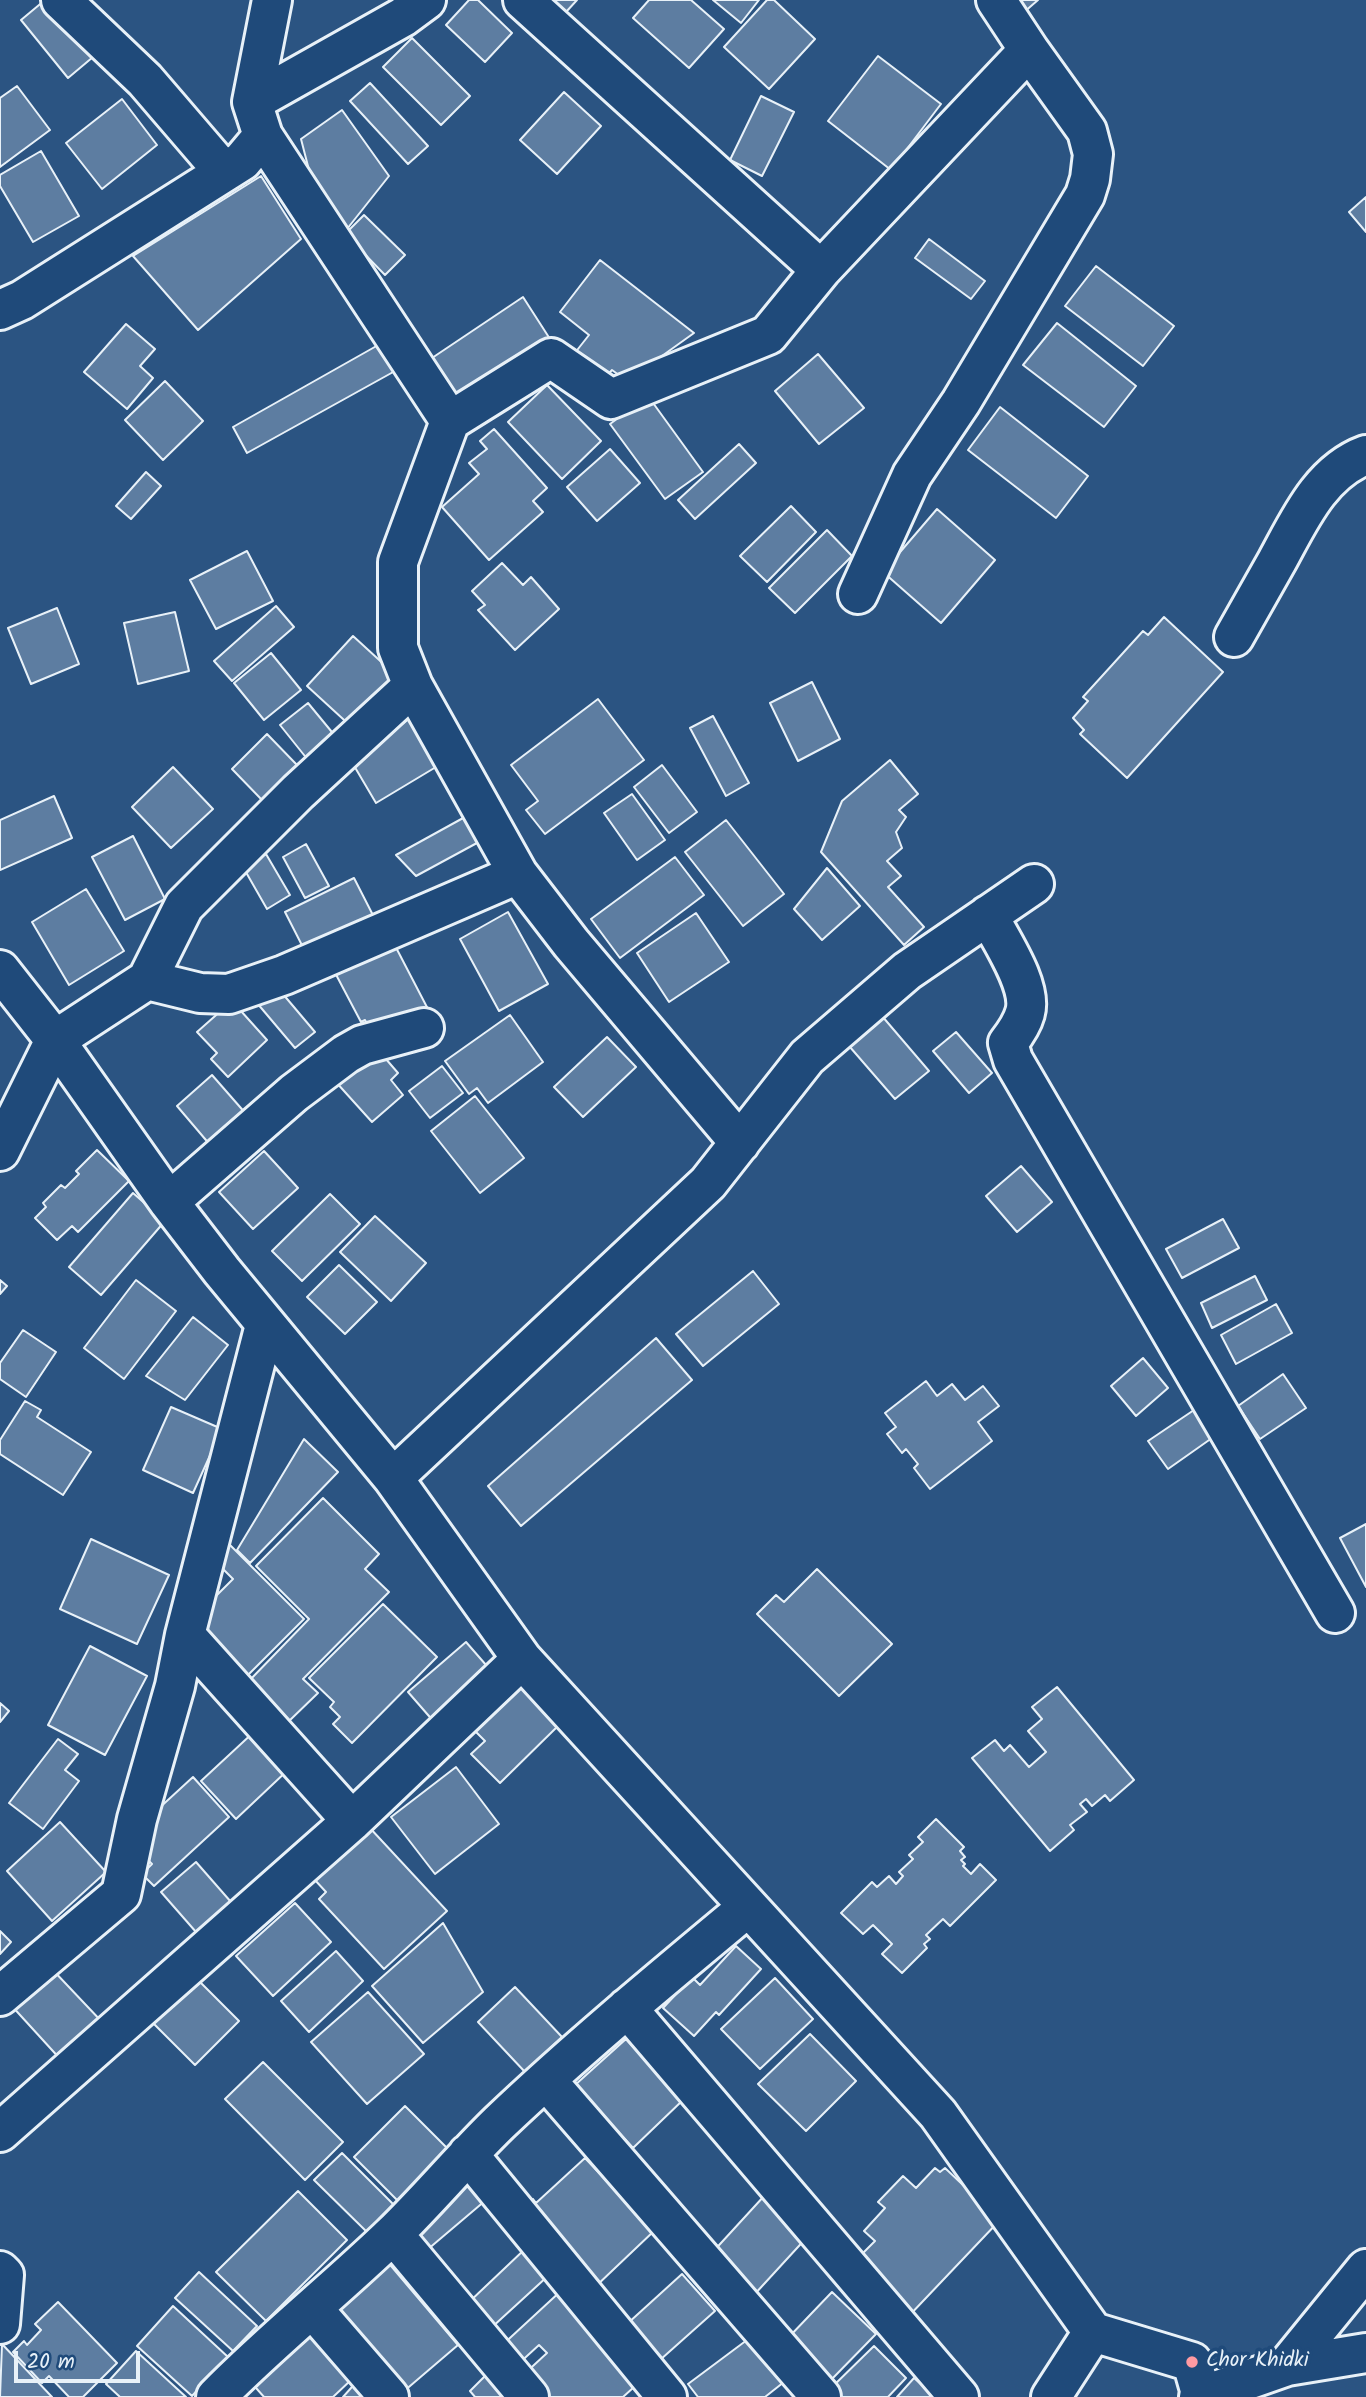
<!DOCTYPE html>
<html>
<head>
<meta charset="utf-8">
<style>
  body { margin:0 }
  #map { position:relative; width:1366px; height:2397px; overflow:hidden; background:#2b5482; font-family:Kalam,sans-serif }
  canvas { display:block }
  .scale { position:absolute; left:14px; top:2351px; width:126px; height:32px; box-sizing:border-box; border:4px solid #e8f1f8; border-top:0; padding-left:9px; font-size:21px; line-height:24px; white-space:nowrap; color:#e8f1f8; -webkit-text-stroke:5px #1f4a7a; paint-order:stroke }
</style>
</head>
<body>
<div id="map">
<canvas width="1366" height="2397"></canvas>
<div class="scale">20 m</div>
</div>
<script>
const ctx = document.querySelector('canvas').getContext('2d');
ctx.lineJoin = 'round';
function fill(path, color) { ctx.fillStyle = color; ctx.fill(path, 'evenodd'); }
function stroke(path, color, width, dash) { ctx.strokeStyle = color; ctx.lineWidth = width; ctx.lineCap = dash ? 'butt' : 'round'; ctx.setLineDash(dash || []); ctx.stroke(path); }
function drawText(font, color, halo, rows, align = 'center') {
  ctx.font = font + ' Kalam,sans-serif'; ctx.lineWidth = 7; ctx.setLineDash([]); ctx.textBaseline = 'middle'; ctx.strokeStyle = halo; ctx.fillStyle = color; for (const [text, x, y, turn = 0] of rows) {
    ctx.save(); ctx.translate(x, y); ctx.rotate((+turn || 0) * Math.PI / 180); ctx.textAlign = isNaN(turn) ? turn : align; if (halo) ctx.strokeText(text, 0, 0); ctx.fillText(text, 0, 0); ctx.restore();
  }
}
const building = new Path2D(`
  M45,0L93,57L68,78L21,20Z
  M469,0H478L512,33L485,62L446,25Z
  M553,0H577L566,12Z
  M649,0H691L724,29L689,68L633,18Z
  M713,0H759L741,23Z
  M767,0H774L815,39L769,89L724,47Z
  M1008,0H1038L1023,13Z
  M412,38L470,96L441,125L383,67Z
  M878,56L941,104L891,170L828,121Z
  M370,83L428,146L408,164L350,101Z
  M17,86L50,130L0,167V98Z
  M564,92L601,126L557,174L520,140Z
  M761,96L794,112L762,176L730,160Z
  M122,99L157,145L102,189L66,143Z
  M342,110L389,176L347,229L310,174L301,139Z
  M41,151L79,216L33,242L0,186V175Z
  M261,176L301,239L198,330L133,256Z
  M1366,197V232L1349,212Z
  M364,215L405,255L385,275L345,234Z
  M929,239L985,281L971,299L915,258Z
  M600,260L694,333L627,381L612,370L605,378L574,354L589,335L560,312Z
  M1096,266L1174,326L1143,366L1065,306Z
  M523,297L550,339L460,400L432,358Z
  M1057,323L1136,386L1104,427L1023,365Z
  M126,324L155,349L140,366L153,378L127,409L84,372Z
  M380,344L395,371L247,453L233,427Z
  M818,354L864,408L819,444L775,391Z
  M165,381L203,421L163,460L125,420Z
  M547,385L601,441L562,479L508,422Z
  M648,396L703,472L665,499L610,424Z
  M1000,407L1088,476L1056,518L968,450Z
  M494,429L547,488L533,501L543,512L489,560L442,507L479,474L469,463L487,449L480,441Z
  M739,444L756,463L695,519L678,500Z
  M610,449L640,483L597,521L567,487Z
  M146,472L161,486L131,519L116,506Z
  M791,506L816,532L767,582L740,556Z
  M937,509L995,560L941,623L883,572Z
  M827,530L852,556L795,613L769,588Z
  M247,551L273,601L216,629L190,580Z
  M502,563L523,585L531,577L559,609L515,650L478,610L485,605L472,591Z
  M276,606L294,627L232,681L214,661Z
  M57,608L79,664L31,684L8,628Z
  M175,612L189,671L138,684L124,623Z
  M1164,617L1223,672L1127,778L1080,734L1084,730L1073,718L1088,701L1083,697L1143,631L1148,635Z
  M353,636L401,680L355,730L307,686Z
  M271,653L301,690L264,720L234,683Z
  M812,682L840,739L798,761L770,703Z
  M598,699L644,760L545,834L526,810L538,801L511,765Z
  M308,703L336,737L308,760L280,725Z
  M413,715L441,764L376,803L353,764Z
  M713,716L749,783L726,796L690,728Z
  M267,734L297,765L262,800L232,769Z
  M890,760L918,794L899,810L906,817L896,832L902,848L887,861L901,876L888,887L924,927L904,945L821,852L842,801Z
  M662,765L697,812L669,833L634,787Z
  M173,767L213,809L171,848L132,807Z
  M632,794L665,840L637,860L604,813Z
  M54,796L72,838L0,870V820Z
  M474,812L488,837L416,876L396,855Z
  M726,820L784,894L743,926L685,852Z
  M133,836L165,899L125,920L92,857Z
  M306,844L329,886L305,898L283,857Z
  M266,854L290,895L267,909L243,867Z
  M675,857L704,895L620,958L591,919Z
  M827,868L860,906L822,940L794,909Z
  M354,878L378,925L309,959L285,912Z
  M86,889L124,951L69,985L32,922Z
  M508,912L548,984L499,1011L460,939Z
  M696,913L729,962L669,1002L637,953Z
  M390,936L430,1013L376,1041L365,1020L361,1022L332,967Z
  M277,987L315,1032L295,1048L257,1003Z
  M232,1001L267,1040L228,1077L211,1059L217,1053L197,1032Z
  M876,1009L929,1071L895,1099L843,1039Z
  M510,1015L543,1062L488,1103L477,1088L469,1094L445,1061Z
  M956,1032L992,1073L969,1093L933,1051Z
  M607,1037L636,1067L583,1117L554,1087Z
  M379,1051L398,1073L391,1080L403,1095L372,1122L335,1081Z
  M442,1066L463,1093L430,1118L409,1091Z
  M212,1075L247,1115L211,1146L177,1106Z
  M475,1096L524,1158L480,1193L431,1131Z
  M97,1150L129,1181L78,1232L72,1226L57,1240L35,1218L46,1207L43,1203L61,1185L65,1188L79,1174L76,1171Z
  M264,1151L298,1188L253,1229L219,1192Z
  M1021,1166L1052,1202L1017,1232L986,1196Z
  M133,1193L165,1221L101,1295L69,1267Z
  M330,1194L360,1224L302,1281L272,1251Z
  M375,1216L426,1263L391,1301L340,1252Z
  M1223,1219L1239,1248L1182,1278L1166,1249Z
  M339,1265L377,1302L345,1334L307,1297Z
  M753,1271L779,1304L703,1366L676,1334Z
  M1255,1276L1267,1300L1212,1328L1201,1303Z
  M0,1280L7,1286L0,1294Z
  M136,1280L176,1311L124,1379L84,1348Z
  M1276,1304L1292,1333L1236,1364L1221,1335Z
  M193,1317L228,1345L185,1400L146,1376Z
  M23,1330L56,1352L26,1397L0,1379V1363Z
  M656,1338L692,1380L521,1526L488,1486Z
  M1143,1358L1168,1388L1136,1416L1111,1386Z
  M1283,1374L1306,1408L1260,1439L1238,1406Z
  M926,1381L937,1396L952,1384L965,1400L983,1386L999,1406L978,1422L992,1441L930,1489L914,1468L918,1464L906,1449L902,1453L887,1434L896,1427L885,1413Z
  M25,1401L41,1410L37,1417L91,1452L63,1495L0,1454V1440Z
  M171,1407L222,1429L193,1493L143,1470Z
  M1194,1410L1212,1438L1168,1469L1148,1441Z
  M304,1439L338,1472L250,1563L237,1550Z
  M323,1498L379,1554L365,1569L389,1592L303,1679L318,1693L287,1723L247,1683L309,1619L256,1566Z
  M1366,1524V1587L1340,1538Z
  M91,1539L169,1575L137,1644L60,1609Z
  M229,1544L304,1619L245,1678L203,1626L209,1620L205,1615L213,1608L208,1604L233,1579L213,1559Z
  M817,1569L892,1644L839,1696L757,1614L776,1595L784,1602Z
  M383,1604L437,1657L352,1743L333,1724L340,1717L330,1707L334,1702L309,1678Z
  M466,1642L493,1673L435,1723L408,1692Z
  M90,1646L147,1676L105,1755L48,1725Z
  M520,1684L560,1724L500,1783L471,1754L485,1741L474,1730Z
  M1057,1687L1134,1780L1110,1801L1105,1795L1092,1806L1086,1799L1080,1804L1087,1812L1070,1825L1074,1830L1050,1851L972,1758L995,1740L1004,1751L1010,1745L1029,1767L1046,1752L1028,1731L1042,1719L1032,1707Z
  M0,1703L9,1711L0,1722Z
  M256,1730L290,1768L236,1819L201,1781Z
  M58,1739L78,1754L65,1770L79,1781L43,1829L9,1803Z
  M456,1767L499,1824L435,1874L391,1817Z
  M193,1777L229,1817L154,1886L142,1874L152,1864L139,1851L144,1822Z
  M936,1819L964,1847L960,1851L965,1857L961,1860L965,1864L963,1866L971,1874L980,1864L996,1880L950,1926L943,1919L926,1935L930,1939L924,1944L927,1948L902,1973L882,1954L892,1944L873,1925L863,1934L841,1913L872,1882L877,1887L889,1876L896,1884L903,1876L899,1872L913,1859L909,1855L923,1842L918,1837Z
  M60,1822L106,1872L52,1921L7,1871Z
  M369,1827L447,1911L384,1969L319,1899L326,1892L314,1879Z
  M196,1862L238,1910L203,1940L161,1892Z
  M295,1903L331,1942L273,1996L236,1956Z
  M443,1923L483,1992L423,2043L372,1986Z
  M0,1931L11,1942L0,1954Z
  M736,1946L761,1969L719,2015L716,2012L694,2036L663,2008L692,1977L700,1985Z
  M336,1951L363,1981L309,2032L281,2001Z
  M50,1967L103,2023L62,2061L10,2004Z
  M194,1976L239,2021L195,2065L150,2020Z
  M775,1978L813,2019L760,2069L721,2029Z
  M515,1987L562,2037L525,2072L478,2022Z
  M368,1992L424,2054L367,2104L311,2042Z
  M810,2034L856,2081L806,2131L758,2084Z
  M626,2039L683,2100L633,2148L575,2085Z
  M263,2062L343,2142L305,2180L225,2099Z
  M405,2106L452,2153L401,2204L354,2157Z
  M342,2153L397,2208L370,2235L314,2180Z
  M585,2158L654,2231L594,2288L521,2211L533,2199L536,2203Z
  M935,2168L940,2172L945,2168L1000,2220L906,2319L858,2258L875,2241L864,2231L885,2208L878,2202L903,2176L916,2188Z
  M471,2182L486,2200L427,2250L412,2233Z
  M298,2191L347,2240L266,2321L216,2272Z
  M765,2195L809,2235L753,2296L710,2255Z
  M525,2249L549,2275L490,2329L467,2304Z
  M386,2260L458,2345L403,2392L331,2307Z
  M199,2272L257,2326L233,2351L175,2298Z
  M682,2274L715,2311L660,2360L627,2324Z
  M563,2289L644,2378L623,2397H539L521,2377L547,2353L539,2345L515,2367L498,2349Z
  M832,2292L876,2334L830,2381L787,2339Z
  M58,2302L117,2363L83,2397H69L49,2376L42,2383L13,2352L24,2341L27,2345L41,2330L35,2324Z
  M173,2306L228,2357L192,2396L137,2346Z
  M305,2329L351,2380L333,2397H264L249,2380Z
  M751,2337L784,2382L765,2397H698L688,2384Z
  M2,2344L52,2397H0Z
  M874,2346L906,2378L888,2397H836L829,2390Z
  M136,2351L186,2397H120L106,2384Z
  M493,2368L522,2397H475L470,2391Z
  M360,2378L379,2397H343Z
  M914,2378L936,2397H897Z`);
const minor = new Path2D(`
  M61,0L145,80L224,172
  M252,102L272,0
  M263,136L450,421L551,358L611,399L768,335L821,270L523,0
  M821,270L1029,50L996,0
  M0,310L22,300L242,161L263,136L252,102L403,17L426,0
  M858,594L912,475L961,402L1085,195L1090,179L1093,154L1087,131L1029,50
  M1234,637C1248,612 1263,586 1277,561C1299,521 1320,472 1366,455
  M413,686L518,874L571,943L740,1143
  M988,915C1000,939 1033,986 1025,1013C1022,1024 1015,1034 1008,1043L1013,1060L1335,1613
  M0,970L55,1040L169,1202L222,1271L393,1478L522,1659L938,2114L1093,2332L1192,2362L1202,2397
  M147,980L200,993L229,994L284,975L518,874
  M0,1151L55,1040L147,980L184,906L298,792L413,686L398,648V562L450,421
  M169,1202L294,1093L346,1054L362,1045L424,1028
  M393,1478L708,1183L807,1057L907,971L1034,884
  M185,1635L352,1821
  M0,1996L121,1894L137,1819L175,1686L185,1635L265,1325
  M627,2008L959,2397
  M546,2080L821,2397
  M0,2132L352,1821L522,1659
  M468,2154L667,2397
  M393,2234L529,2397
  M0,2271L4,2275L0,2324
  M312,2308L389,2397
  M1287,2366L1366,2353
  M216,2397C272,2340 335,2290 392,2235C429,2199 462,2159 499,2123C579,2047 664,1977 748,1907
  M1051,2397L1093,2332
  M1199,2397L1287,2366L1366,2269`);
const markers = [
  [1192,2362,7,"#ff9aa2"]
];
const poiNames = [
  ["Chor Khidki",1206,2362]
];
fill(building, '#5d7da1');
stroke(building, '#e8f1f8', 2);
stroke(minor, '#e8f1f8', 44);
stroke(minor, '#1f4a7a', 38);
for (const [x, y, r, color] of markers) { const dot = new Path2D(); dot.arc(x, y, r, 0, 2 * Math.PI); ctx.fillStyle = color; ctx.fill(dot); stroke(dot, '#1f4a7a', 2.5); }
drawText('21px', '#e8f1f8', '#1f4a7a', poiNames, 'left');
</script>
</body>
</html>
